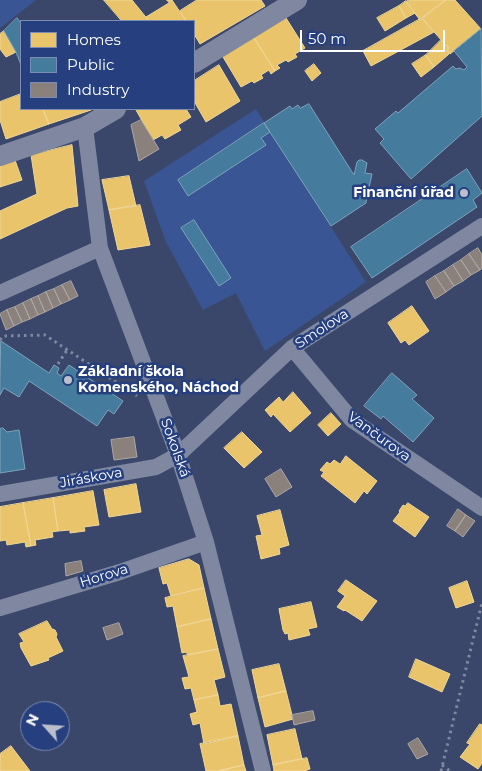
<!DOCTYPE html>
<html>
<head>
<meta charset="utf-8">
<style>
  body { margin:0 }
  #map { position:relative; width:482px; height:771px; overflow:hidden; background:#3a476a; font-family:Montserrat,sans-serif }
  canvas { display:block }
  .legend { position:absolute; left:20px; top:20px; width:175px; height:90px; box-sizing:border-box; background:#263f7e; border:1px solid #7d8cb2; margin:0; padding:6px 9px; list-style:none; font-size:15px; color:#fff }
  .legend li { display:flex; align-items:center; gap:10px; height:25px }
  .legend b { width:25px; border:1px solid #7d8cb2 }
  .north { position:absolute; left:20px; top:701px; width:50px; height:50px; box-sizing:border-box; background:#263f7e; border:1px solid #7d8cb2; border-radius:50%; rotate:296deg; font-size:14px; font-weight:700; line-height:20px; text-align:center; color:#fff }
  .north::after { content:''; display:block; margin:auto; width:18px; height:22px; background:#babfcb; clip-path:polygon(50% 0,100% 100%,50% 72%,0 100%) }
  .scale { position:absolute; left:300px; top:30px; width:145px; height:22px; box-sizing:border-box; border:2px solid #fff; border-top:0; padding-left:6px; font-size:15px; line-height:18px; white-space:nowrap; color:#fff; -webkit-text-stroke:4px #263f7e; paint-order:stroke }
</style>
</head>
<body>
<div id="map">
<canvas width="482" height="771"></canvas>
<ul class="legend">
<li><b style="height:14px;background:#e9c46a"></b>Homes</li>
<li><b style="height:14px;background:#457b9d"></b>Public</li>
<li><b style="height:14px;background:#8a817c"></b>Industry</li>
</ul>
<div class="north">N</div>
<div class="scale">50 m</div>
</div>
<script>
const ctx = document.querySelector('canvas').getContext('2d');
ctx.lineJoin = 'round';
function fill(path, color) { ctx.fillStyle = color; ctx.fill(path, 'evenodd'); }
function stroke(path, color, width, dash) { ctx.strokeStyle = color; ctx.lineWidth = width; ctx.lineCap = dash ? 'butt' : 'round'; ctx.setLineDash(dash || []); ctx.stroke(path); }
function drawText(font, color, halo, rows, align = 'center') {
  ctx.font = font + ' Montserrat,sans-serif'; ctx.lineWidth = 5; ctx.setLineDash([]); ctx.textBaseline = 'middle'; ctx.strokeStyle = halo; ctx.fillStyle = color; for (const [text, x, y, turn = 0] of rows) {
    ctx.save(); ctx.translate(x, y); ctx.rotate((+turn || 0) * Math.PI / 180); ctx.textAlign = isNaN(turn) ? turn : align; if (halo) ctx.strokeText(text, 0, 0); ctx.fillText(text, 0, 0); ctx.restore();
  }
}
const green = new Path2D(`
  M0,0H36L0,28Z
  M256,109L366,282L265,351L236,293L203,310L166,242L144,181Z`);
const homes = new Path2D(`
  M104,0H132L149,21H122Z
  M167,0H172L186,21H149L146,17L169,3Z
  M197,0H261L265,6L200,44L194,34V21H186L180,11Z
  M409,0H446L420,20L406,2Z
  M446,0H455L481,29L450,54L447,50L449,49L422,18Z
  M406,1L415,13L406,18L399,6Z
  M399,6L406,18L385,31L377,18Z
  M286,18L305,48L295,54L297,57L288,62L286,60L277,65L280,68L275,71L254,38Z
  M422,18L434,32L371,66L363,51Z
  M4,31L16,52L6,57L0,49V34Z
  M254,38L275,71L271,74L269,70L261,75L263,78L254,83L252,81L241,87L223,57Z
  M441,40L449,48L447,49L449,54L434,67L426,55Z
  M426,55L434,67L421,77L412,64Z
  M314,64L321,73L312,81L305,71Z
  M219,65L240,101L206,122L194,101V81Z
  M21,94V109H43L49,124L6,139L0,120V102Z
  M43,109H91V110L49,124Z
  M138,109H186L191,117L178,125L181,130L165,139L162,135L153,140L136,110Z
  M72,145L78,206L67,208L0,239V211L37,194L31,155Z
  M15,160L22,180L0,187V165Z
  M129,176L136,206L109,210L102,180Z
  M140,205L150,245L118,250L109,210Z
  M412,306L429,331L409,345L405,340L401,343L388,323Z
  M293,392L311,413L290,432L273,414L271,417L265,410L279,397L283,402Z
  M331,413L341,424L328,436L318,425Z
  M242,432L262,452L244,468L224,448Z
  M346,456L377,481L367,494L364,491L355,503L321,476L324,472L320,470L327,462L330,464L334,460L340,464Z
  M136,484L141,512L109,517L104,490Z
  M93,491L99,525L84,527L85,531L70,533V530L58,531L53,498Z
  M53,498L58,531L52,532L53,537L35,540L36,545L31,546L23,503Z
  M23,503L31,546L26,547L25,542L7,545L6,540L0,541V507Z
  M408,503L429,517L415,537L393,521L400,512L399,511L403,505L405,506Z
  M280,510L289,545L279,548L280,554L261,559L256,536L262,535L257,516Z
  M189,559L199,565L204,588L171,596L167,583L163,584L159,568Z
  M346,580L377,601L362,621L345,610L344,611L337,607L345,596L338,591Z
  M467,581L474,602L456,608L449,588Z
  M204,588L211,619L177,627L173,606L167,607L165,598Z
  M311,602L317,627L308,629L310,635L289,640L288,633L285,634L283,630L279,609Z
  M211,619L218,649L188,655L186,652L182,653L177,627Z
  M47,621L52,629L55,630L57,634L56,637L63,651L48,658L49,660L31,666L21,648L20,643L24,642L19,634Z
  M218,649L225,677L214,680L218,695L194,700L191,688L185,689L182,678L189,677L183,656Z
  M416,659L450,674L442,692L409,677Z
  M279,664L286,691L258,698L252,670Z
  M286,691L293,719L265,727L258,698Z
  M218,695L220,706L231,704L238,736L204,744L200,723L193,725L190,714L197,712L194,700Z
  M480,724L482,725V763L478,769L460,757L470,744L467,743Z
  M295,729L302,759L273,765L267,735Z
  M238,736L244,765L218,771H206L200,744Z
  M11,746L30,771H0V754Z
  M307,758L310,769L305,771H274L273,765Z
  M244,765L246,771H218Z`);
const public = new Path2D(`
  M17,18L21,23V65L16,52L4,31Z
  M481,29L482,116L411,179L380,143L384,139L375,129L396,111L398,113L453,66L456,69L460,68L464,70L467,67L454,51Z
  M309,104L354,175L357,162L359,160H362L367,163L365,173L372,174L369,188L362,187L367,195L366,203L331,226L264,123L290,106L292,109L298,105L300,108Z
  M264,123L270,132L261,138L266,145L188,196L178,180Z
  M467,169L482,193L473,200L477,207L372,278L351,247Z
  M194,220L231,278L219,286L181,228Z
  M1,341L49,373L54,365L59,368L57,373L61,376L69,365L123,401L114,414L108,410L97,426L29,381L19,397L4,388L0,395Z
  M392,373L417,395L412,399L434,418L413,442L383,416L381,419L364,406Z
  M3,428L7,432L19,430L25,469L0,473V429Z`);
const industry = new Path2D(`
  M141,120L159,149L139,161L131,125Z
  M478,248L482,255V268L480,270L469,254Z
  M469,254L480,270L471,275L461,260Z
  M461,260L471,275L463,281L453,265Z
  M453,265L463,281L454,286L444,271Z
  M444,271L454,286L446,292L435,276Z
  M435,276L446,292L435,299L426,282Z
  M71,281L78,296L70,300L62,285Z
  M62,285L70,300L61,304L54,289Z
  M54,289L61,304L53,308L46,292Z
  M46,292L53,308L45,312L38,296Z
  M38,296L45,312L38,315L31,299Z
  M31,299L38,315L30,319L23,303Z
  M23,303L30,319L22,322L15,307Z
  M15,307L22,322L14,326L7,310Z
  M7,310L14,326L6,330L0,314Z
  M134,437L137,457L114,460L111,440Z
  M281,469L292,487L276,497L265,479Z
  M458,509L466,515L455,531L447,526Z
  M466,515L475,521L463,537L455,531Z
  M81,561L83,571L66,576L65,564Z
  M119,623L123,634L107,640L103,628Z
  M313,711L315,720L294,725L292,715Z
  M418,738L428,754L417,759L408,744Z`);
const path = new Path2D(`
  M0,340L3,336L45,335L137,396
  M58,364L67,350
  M442,765L450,771
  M441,771L482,603`);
const minor = new Path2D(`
  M85,127L100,248L178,455L206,542L263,771
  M0,293L100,248
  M292,348L352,420L482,508
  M0,494L156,467L178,455L292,348L482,226
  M0,608L120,572L206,542`);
const tertiary = new Path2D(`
  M194,63L297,0
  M0,156L85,127L116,109`);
const markers = [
  [464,193,5,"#babfcb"],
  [68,380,5,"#babfcb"]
];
const poiNames = [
  ["Finanční úřad",454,193],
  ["Základní škola",78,372,"left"],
  ["Komenského, Náchod",78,388,"left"]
];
const streetNames = [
  ["Smolova",322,329,-33],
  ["Vančurova",379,437,36],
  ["Sokolská",175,448,70],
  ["Jiráskova",91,478,-10],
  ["Horova",104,576,-17]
];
fill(green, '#395594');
fill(homes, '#e9c46a');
stroke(homes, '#f0d697', 1);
fill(public, '#457b9d');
stroke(public, '#7da3ba', 1);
fill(industry, '#8a817c');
stroke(industry, '#ada7a3', 1);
stroke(path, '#7f88a0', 3, [2.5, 4]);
stroke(minor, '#7f88a0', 16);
stroke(tertiary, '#7f88a0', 20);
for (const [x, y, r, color] of markers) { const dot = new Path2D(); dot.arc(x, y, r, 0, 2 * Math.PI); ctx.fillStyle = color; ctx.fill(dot); stroke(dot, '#263f7e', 2); }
drawText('bold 14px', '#fff', '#263f7e', poiNames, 'right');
drawText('14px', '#fff', '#263f7e', streetNames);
</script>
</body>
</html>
